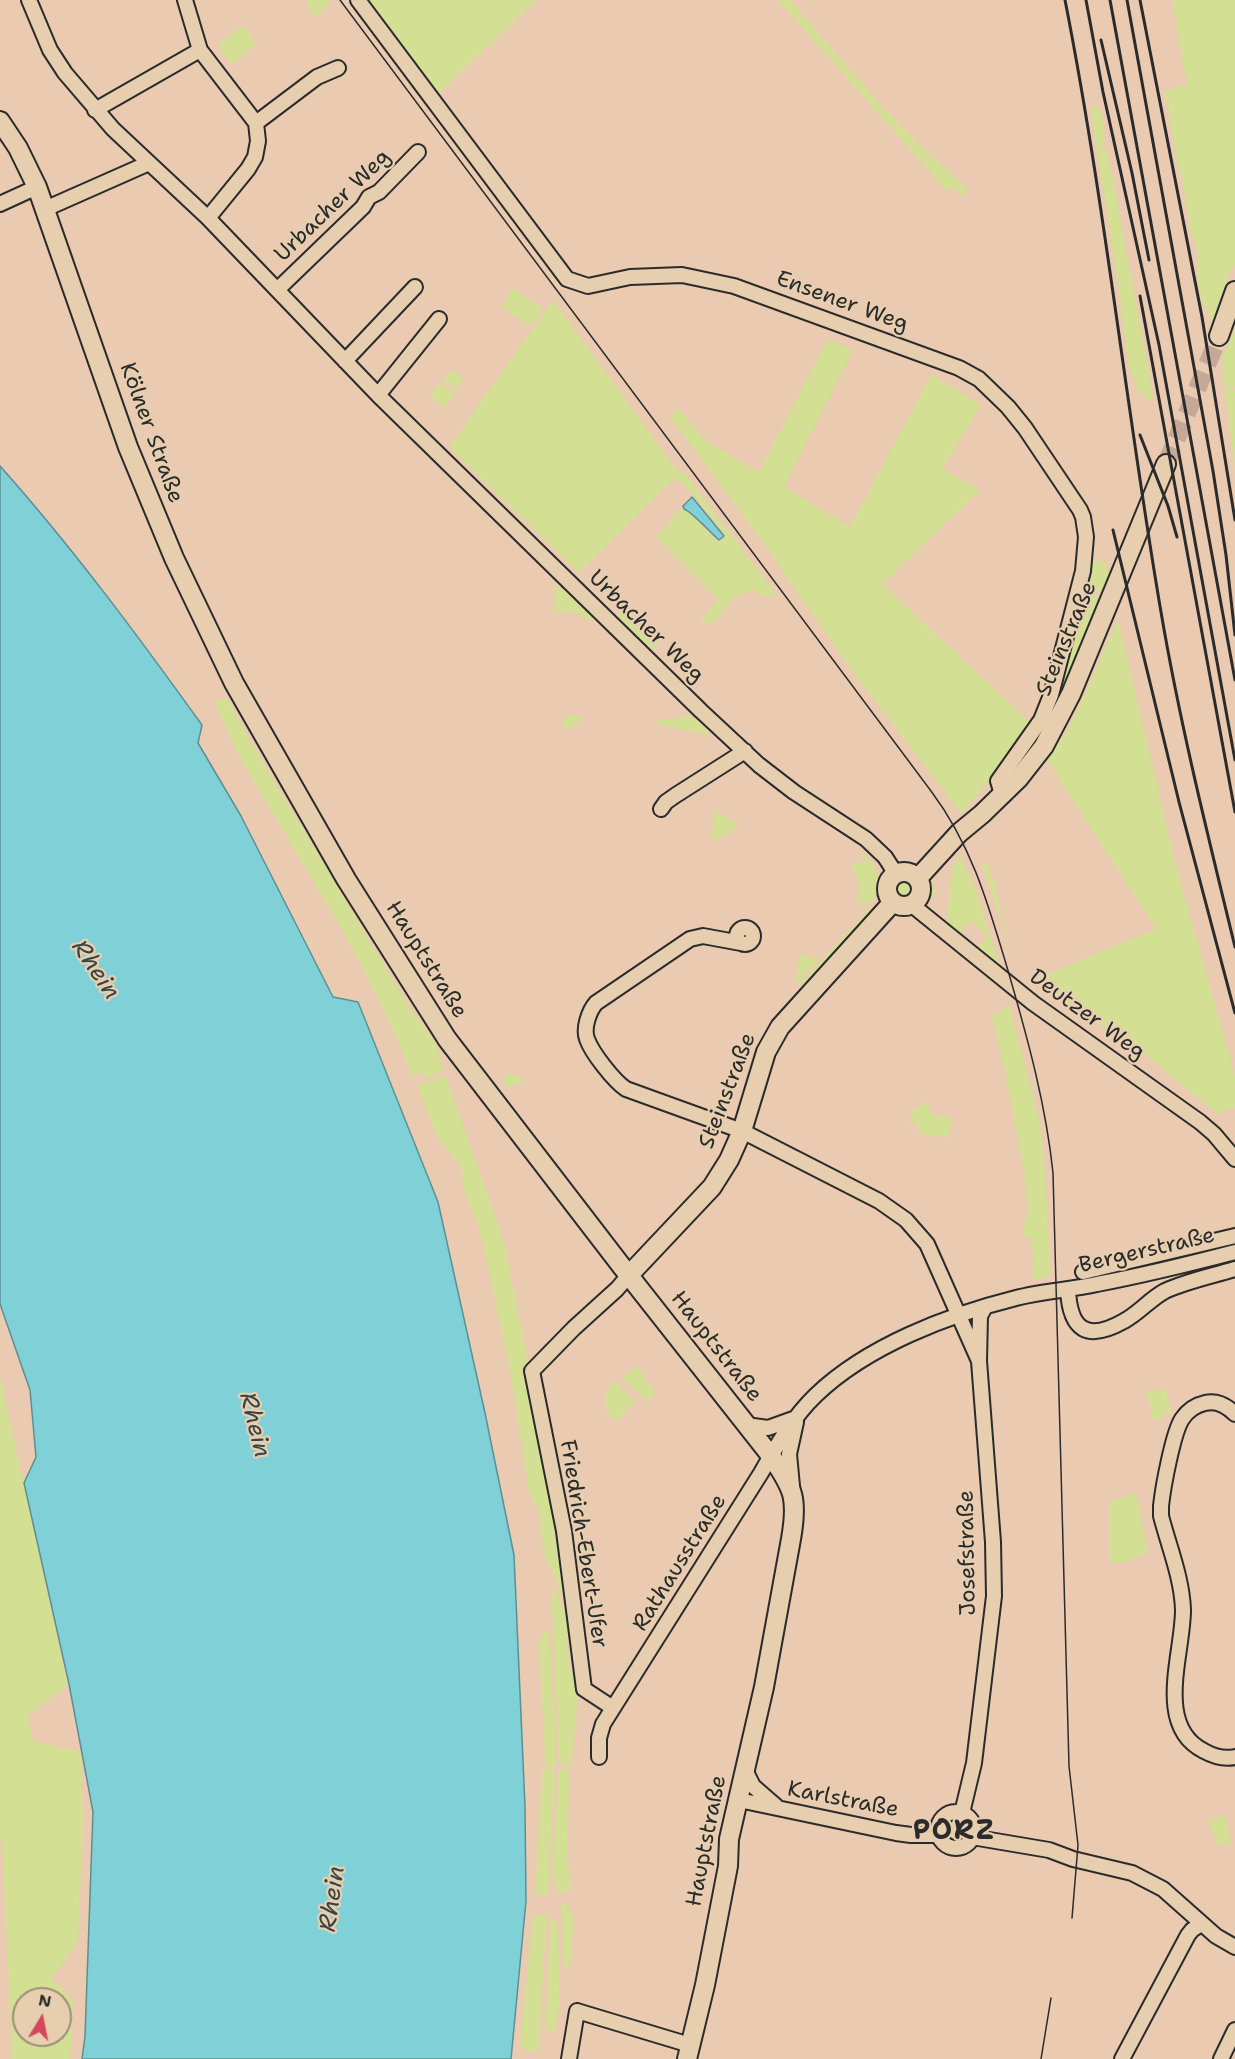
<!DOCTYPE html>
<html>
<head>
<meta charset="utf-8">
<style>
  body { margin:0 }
  #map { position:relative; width:1235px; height:2059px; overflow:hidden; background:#eacab1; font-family:"Shantell Sans",sans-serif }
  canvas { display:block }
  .north { position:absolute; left:12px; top:1987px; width:60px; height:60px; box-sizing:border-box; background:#e7ceaf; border:2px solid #9c8d7a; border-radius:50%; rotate:10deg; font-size:16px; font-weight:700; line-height:24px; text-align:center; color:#2b2b2b }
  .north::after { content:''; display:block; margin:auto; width:21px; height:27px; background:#d1495b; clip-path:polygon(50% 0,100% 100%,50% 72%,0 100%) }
</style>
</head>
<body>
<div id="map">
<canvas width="1235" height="2059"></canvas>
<div class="north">N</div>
</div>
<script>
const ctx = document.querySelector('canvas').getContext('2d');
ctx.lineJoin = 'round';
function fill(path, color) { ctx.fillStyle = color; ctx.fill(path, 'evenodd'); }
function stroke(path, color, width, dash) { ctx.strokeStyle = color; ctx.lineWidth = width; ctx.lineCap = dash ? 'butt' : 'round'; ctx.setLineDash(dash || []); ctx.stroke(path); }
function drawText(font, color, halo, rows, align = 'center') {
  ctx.font = font + ' "Shantell Sans",sans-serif'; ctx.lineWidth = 4.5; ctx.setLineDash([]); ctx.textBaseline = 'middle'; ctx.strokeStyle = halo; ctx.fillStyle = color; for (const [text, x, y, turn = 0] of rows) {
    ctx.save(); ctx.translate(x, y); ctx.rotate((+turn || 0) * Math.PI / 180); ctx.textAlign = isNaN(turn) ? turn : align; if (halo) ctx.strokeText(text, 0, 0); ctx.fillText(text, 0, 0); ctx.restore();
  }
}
const green = new Path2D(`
  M306,0H327L330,4L314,17Z
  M364,0H536L439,93Z
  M778,0H790L884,109L920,145L968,190L962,196L954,186L947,191Z
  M1172,0H1235V264L1227,279L1212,326L1208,307H1203C1201,295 1196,280 1197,268C1197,256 1198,244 1191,234L1182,178L1179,172L1169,115L1168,102L1165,101L1164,92L1187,84Z
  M242,25L257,44L232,64L217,45Z
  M1090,107H1097C1108,118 1100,133 1104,145C1106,152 1109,158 1110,165L1152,388L1153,398L1151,401L1139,392L1129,368L1113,250Z
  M513,288L542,309L530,326L501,306Z
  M553,300L678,472L682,470L774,591L773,597L764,596L750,589L733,599L718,618L701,625V619L719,600L655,536L669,525L672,517L681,508L688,511L718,542L726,536L693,494L675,477L579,573L449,447Z
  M1235,329V387L1225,385L1222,358Z
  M827,340L853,350L784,487L850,527L931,375L981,405L942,469L980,490L882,584L1032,724L962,814L852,671L770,552L670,417L678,408L707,442L759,472Z
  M451,370L464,379L457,390L443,380Z
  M440,383L455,394L444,408L430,397Z
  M1224,386L1235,390V469Z
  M1089,559L1097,562L1104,561L1111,577L1103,592L1079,593Z
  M558,585L560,586L595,620L582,618V614L564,611V614L554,611L553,602H556L557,596L554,595L555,587Z
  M1102,595L1073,668H1071V673C1057,707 1044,734 1020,762L1016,761L1032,741L1078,596Z
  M624,607L660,642L652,650L616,615Z
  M1118,620L1174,858L1235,1077V1107L1216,1113L1147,1056L1033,980L1156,929L1047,760L1070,727Z
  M227,698L251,742L407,1004L436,1044L443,1071L425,1078L422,1072L413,1076L380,1001L338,923L238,755L214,701Z
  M569,715H579L581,718C577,723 572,729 565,728L562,723Z
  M693,716L712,735L658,725V720Z
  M715,810L739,825L716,842L712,839Z
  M863,854C881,869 886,886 869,905L856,901L860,884L851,869L854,866L853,864L856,861L859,864L865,860L861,855Z
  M960,854L975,888L1000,968L977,950L987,934L969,921L959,934L949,925L947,919L952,869Z
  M983,862L984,864L987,863L994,881L1013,960L999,913L981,863Z
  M894 890a9 9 0 1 1 18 0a9 9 0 1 1-18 0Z
  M932,882L935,888L934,897L924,904V894Z
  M871,907L875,910L804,987L800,984Z
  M800,954L819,959L798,982L795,981Z
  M1009,1005L1040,1122L1046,1186L1050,1265L1048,1277L1031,1280L1034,1261L1031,1238L1022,1236L1028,1207L1023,1167L1005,1070L992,1017Z
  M510,1073L516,1076L519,1075L524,1083H517L512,1087H507L503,1079L506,1075Z
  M445,1075L504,1242L530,1372L563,1562L567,1607L544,1553L538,1508L530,1496L510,1371L479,1227L464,1192V1179L461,1169L458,1162L437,1137L417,1085Z
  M925,1102L931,1103L929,1108L931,1114L952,1118L948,1138L920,1133L915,1123L909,1122L911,1111Z
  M637,1366L656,1394L648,1402L622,1378Z
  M0,1377L68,1685L27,1716L33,1741L81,1752L83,1819L78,1943L51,1978L74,2001L70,2059H11L12,2051L2,1842L0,1841ZM24,1999H60V2035H24Z
  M613,1380L635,1401L617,1421L605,1411L606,1394Z
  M1166,1388L1171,1412L1161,1415V1419L1153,1420L1147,1392Z
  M1136,1492L1148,1552L1124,1563L1110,1562L1109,1502Z
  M551,1585L573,1625L574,1635L566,1636L571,1676H578L579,1690L571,1766L559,1761Z
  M549,1629L556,1741L555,1767L545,1766L539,1638Z
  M542,1769H555L548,1896L537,1895L535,1893Z
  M559,1769H570L567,1851L571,1891L558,1892L553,1875V1863Z
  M1225,1816L1231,1843L1217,1846L1209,1819Z
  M946 1830a10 10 0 1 1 20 0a10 10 0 1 1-20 0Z
  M562,1904H566L574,1916L570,1967L563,1966Z
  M547,1915L538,2052L523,2049L520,2044L533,1916Z
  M551,1916L558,1925L560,2005L554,2032L545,2031Z`);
const water = new Path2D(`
  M0,466C73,548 138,636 202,725L198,743L241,816L333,997L358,1002L438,1202L485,1413L514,1555L525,1807L526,1901L511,2059H82L85,2036L93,1812L69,1684L24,1483L36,1457L30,1390L0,1304Z
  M692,497L724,536L719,540C711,533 691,511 684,509L683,506Z`);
const majorTunnel = new Path2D(`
  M1166,464L1219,336`);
const minor = new Path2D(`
  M29,0L50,50L65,73L113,129L208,218L378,395L701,711L759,765L794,792L866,839L885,857L896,874
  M358,0L567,279L588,286L630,277L682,275L734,286L959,368L979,379L1008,407L1025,428L1080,510L1083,517L1086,537L1083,571L1051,695L1041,720L998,781L1002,794
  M200,50L256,123L258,141L255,157L248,169L208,218
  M95,110L200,50L185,0
  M256,123L317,77L338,68
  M0,204L37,187
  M45,209L149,163
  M278,289L363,207L369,197L379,192L418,152
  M345,361L415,287
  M378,395L439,319
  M661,809L666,802L676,795L745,751
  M912,905L1033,1003L1200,1122L1214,1134L1235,1159
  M737 936a8 8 0 1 1 16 0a8 8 0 1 1-16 0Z
  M741,943L703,936L690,939L596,1003C589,1011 583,1028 587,1039C592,1053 614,1081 626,1089L742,1131L879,1201L906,1220L927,1244L979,1361
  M1083,1272L1235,1236
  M1068,1290C1070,1330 1087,1342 1124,1321C1139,1313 1150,1299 1165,1291C1187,1281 1212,1276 1235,1269
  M1235,1414C1227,1406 1217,1400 1205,1403C1196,1405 1188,1410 1182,1419C1173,1433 1163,1487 1161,1506V1516C1169,1547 1182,1578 1183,1610C1183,1654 1154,1726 1204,1751C1213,1756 1225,1759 1235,1757
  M746,1425L768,1428L793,1419
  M792,1486L789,1454L796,1422
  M613,1708L584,1689L564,1531L532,1371L574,1328L617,1289L629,1275
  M599,1757V1738L603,1724L761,1473C777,1445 793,1417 816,1395C867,1346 948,1315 1016,1298C1042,1291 1070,1290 1097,1284C1144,1275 1189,1264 1235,1252
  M745,1770L753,1786L776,1806
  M739,1800L896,1833L911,1835H939
  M938 1830a18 18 0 1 1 36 0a18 18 0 1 1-36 0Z
  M962,1813L974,1763L994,1596L993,1542L979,1361L980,1316L985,1307
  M972,1837L1049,1850L1073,1859L1132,1873L1163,1889L1216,1936L1235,1947
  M569,2059L577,2011L690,2045
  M1122,2059L1188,1935L1192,1930L1201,1924
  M1221,2059L1235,2030`);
const major = new Path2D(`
  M0,121L18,148L37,187L128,447L174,558L234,683L346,879L447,1039L623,1268L771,1456C794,1489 798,1499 791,1539L764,1687L729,1839L728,1866L705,1985L687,2059
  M1219,336L1235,291
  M887 889a17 17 0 1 1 34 0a17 17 0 1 1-34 0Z
  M918,878L959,833L982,814L1019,778L1044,746L1071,694L1166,464
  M629,1275L712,1187L729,1160L742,1131L766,1052L780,1027L893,902`);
const tram = new Path2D(`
  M340,0L931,791C973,847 989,907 1009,974C1028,1040 1046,1105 1053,1173L1069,1766L1078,1845L1072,1918
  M1041,2059L1051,1998`);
const rail = new Path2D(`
  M1065,0C1105,203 1126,408 1161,612C1180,724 1208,836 1235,947
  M1086,0L1103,92L1159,345L1235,760
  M1110,0L1235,680
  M1127,0L1213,471L1226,555L1235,635
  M1140,0L1202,317L1235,520
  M1101,40L1132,173L1149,260
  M1140,296L1235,812
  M1140,435L1168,506L1177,537
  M1113,530L1179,802L1235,1013`);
const streetNames = [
  ["Urbacher Weg",333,206,-44],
  ["Ensener Weg",842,302,20],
  ["Kölner Straße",151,433,70],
  ["Urbacher Weg",646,627,44],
  ["Steinstraße",1067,639,-67],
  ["Hauptstraße",426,960,58],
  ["Deutzer Weg",1087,1015,36],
  ["Steinstraße",728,1091,-69],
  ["Bergerstraße",1147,1251,-13],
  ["Hauptstraße",716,1347,52],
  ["Friedrich-Ebert-Ufer",583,1544,81],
  ["Josefstraße",968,1553,-91],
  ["Rathausstraße",680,1563,-58],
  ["Karlstraße",843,1800,11],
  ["Hauptstraße",707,1841,-79]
];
const waterNames = [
  ["Rhein",95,970,56],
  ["Rhein",254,1425,76],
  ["Rhein",333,1899,-82]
];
const districtNames = [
  ["PORZ",954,1832]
];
fill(green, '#d3df92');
fill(water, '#7fd1d7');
stroke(water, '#5d8f92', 1.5);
stroke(majorTunnel, '#c4aa96', 18, [18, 9]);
stroke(minor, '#2b2b2b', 18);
stroke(major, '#2b2b2b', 22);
stroke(minor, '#e7ceaf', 14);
stroke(major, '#e7ceaf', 18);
stroke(tram, '#2b2b2b', 1.5);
stroke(rail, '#2b2b2b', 3);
drawText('22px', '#2b2b2b', '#e7ceaf', streetNames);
drawText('italic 24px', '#384445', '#e7ceaf', waterNames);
ctx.letterSpacing = '1.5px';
drawText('bold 28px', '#2b2b2b', '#e7ceaf', districtNames);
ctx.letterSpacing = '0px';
</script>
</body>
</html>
